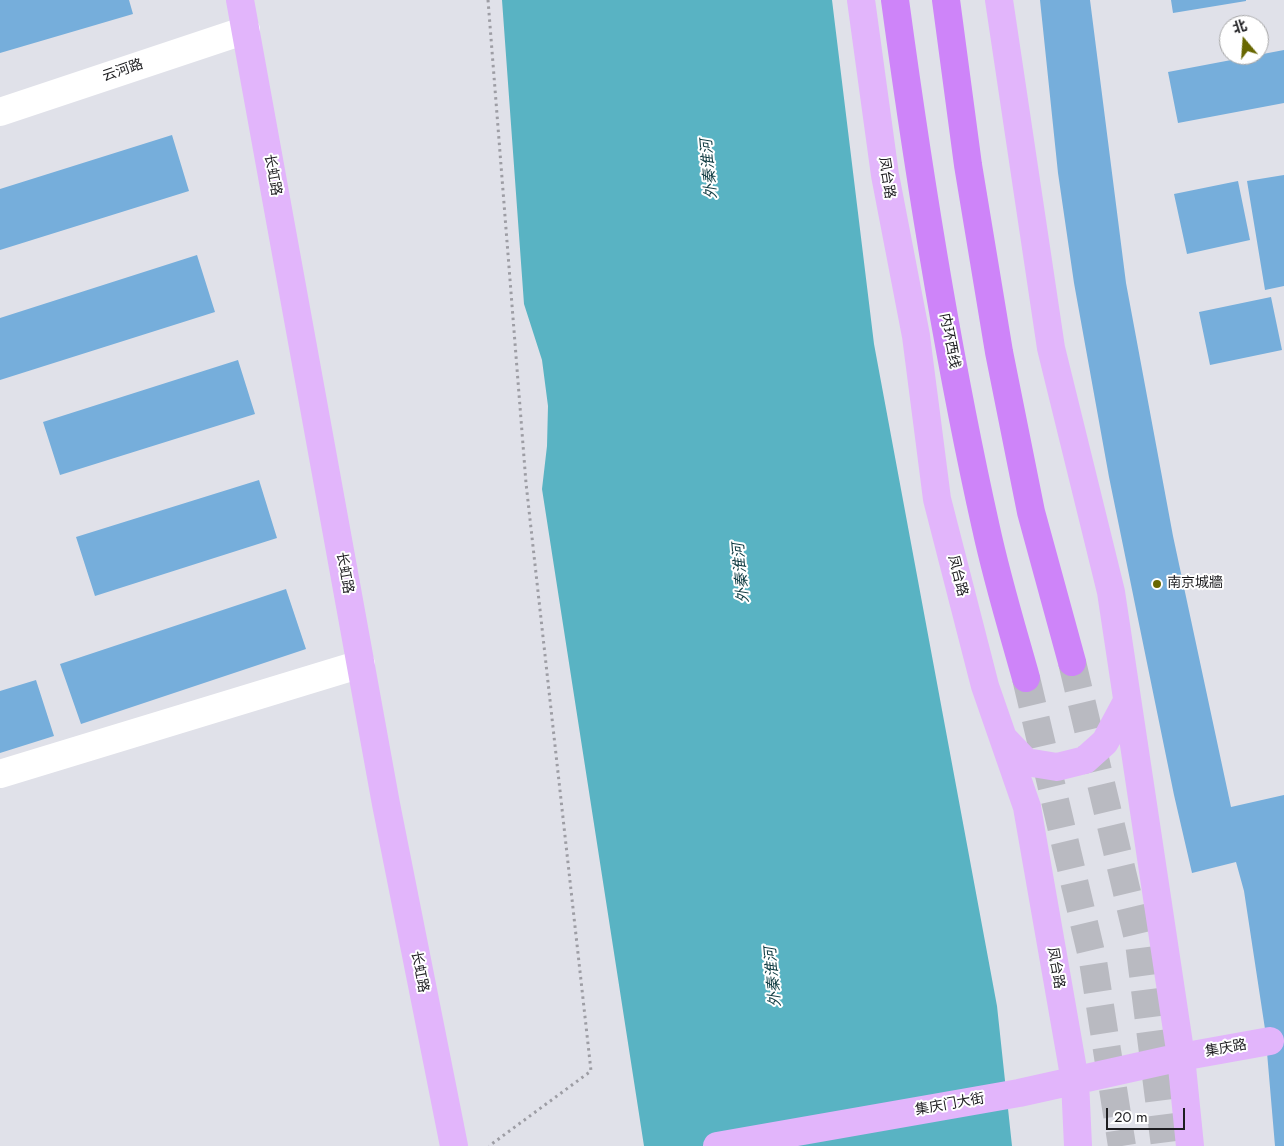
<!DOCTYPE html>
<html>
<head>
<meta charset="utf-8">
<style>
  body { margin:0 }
  #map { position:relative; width:1284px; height:1146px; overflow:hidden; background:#e0e1e9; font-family:Jost,"Noto Sans SC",sans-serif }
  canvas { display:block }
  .north { position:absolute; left:1219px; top:15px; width:50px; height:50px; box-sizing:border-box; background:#fff; border:1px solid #a5a5a6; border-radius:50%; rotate:342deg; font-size:14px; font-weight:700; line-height:20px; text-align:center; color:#1e1e21 }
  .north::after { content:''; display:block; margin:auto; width:18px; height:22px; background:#686701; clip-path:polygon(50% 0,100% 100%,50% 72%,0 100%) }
  .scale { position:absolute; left:1106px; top:1108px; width:79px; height:22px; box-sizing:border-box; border:2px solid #1e1e21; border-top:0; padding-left:6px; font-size:15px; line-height:18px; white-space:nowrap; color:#1e1e21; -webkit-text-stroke:4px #fff; paint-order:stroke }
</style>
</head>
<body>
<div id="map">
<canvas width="1284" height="1146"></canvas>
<div class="north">北</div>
<div class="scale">20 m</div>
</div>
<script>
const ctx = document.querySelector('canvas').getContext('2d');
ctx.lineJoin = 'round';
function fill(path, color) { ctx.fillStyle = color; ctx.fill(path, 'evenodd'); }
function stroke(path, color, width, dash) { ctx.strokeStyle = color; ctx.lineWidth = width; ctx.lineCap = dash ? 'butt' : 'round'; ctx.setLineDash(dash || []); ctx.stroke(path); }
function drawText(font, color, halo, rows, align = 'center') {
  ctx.font = font + ' Jost,"Noto Sans SC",sans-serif'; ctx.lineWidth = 4; ctx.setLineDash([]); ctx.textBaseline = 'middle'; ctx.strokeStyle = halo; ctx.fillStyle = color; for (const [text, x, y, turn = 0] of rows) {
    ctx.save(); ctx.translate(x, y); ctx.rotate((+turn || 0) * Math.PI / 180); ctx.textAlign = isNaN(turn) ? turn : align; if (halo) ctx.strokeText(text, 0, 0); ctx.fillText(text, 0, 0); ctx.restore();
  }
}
const water = new Path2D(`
  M502,0H832L874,344L997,1006L1012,1146H644L542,489L547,446L548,406L542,360L524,304Z`);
const building = new Path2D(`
  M0,0H129L133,14L0,53Z
  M1040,0H1090L1126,283L1173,536L1231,807L1284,795V1146H1275L1265,1029L1244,891L1236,862L1192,873L1174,795L1109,477L1074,283L1058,173Z
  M1171,0H1246V1L1173,13Z
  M1284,50V103L1178,123L1168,72Z
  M172,135L189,191L0,250V189Z
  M1284,175V286L1265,290L1247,181Z
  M1238,181L1250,240L1187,254L1174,194Z
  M197,255L215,312L0,380V318Z
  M1271,297L1282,350L1210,365L1199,312Z
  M238,360L255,414L60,475L43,422Z
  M259,480L277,538L95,596L76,537Z
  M286,589L306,649L81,724L60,664Z
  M36,680L54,736L0,753V691Z`);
const highwayTunnel = new Path2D(`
  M1072,662L1139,943L1165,1146
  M1026,678L1093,961L1122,1146`);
const path = new Path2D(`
  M488,0L526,483L591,1071L489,1146`);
const minor = new Path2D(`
  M0,112L246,30
  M0,774L361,664`);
const major = new Path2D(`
  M240,0L386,804L454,1146
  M861,0L885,175L916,336L937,499L985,686L1027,807L1075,1081L1078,1146
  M999,0L1051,348L1111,592L1181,1057L1190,1146
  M1005,740L1026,762L1057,767L1085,760L1105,742L1127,701
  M717,1146L1019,1093L1181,1057L1270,1041`);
const highway = new Path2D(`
  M895,0C919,177 947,354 986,528C997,579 1012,628 1026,678
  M946,0L968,165L999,352L1031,512L1072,662`);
const markers = [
  [1157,584,5,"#686701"]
];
const streetNames = [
  ["云河路",123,71,-19],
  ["长虹路",272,175,80],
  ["凤台路",886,178,81],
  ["内环西线",949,341,79],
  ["长虹路",344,573,80],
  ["凤台路",957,576,76],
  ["凤台路",1055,968,80],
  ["长虹路",419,972,79],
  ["集庆路",1226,1049,-10],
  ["集庆门大街",950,1105,-10]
];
const poiNames = [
  ["南京城牆",1167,584]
];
const waterNames = [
  ["外秦淮河",710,169,-95],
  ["外秦淮河",742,573,-95],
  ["外秦淮河",774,977,-95]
];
fill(water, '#59b3c3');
fill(building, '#76aedb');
stroke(highwayTunnel, '#b9bac1', 28, [28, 14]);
stroke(path, '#9d9da4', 3, [2.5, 4]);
stroke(minor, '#fff', 28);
stroke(major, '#e2b5fb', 28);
stroke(highway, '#ce84f9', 28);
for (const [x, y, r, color] of markers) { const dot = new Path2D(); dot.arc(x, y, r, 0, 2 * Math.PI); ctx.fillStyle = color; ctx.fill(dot); stroke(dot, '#fff', 2); }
drawText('14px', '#1e1e21', '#fff', streetNames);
drawText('14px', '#1e1e21', '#fff', poiNames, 'left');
drawText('italic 15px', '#0c383f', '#fff', waterNames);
</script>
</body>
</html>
